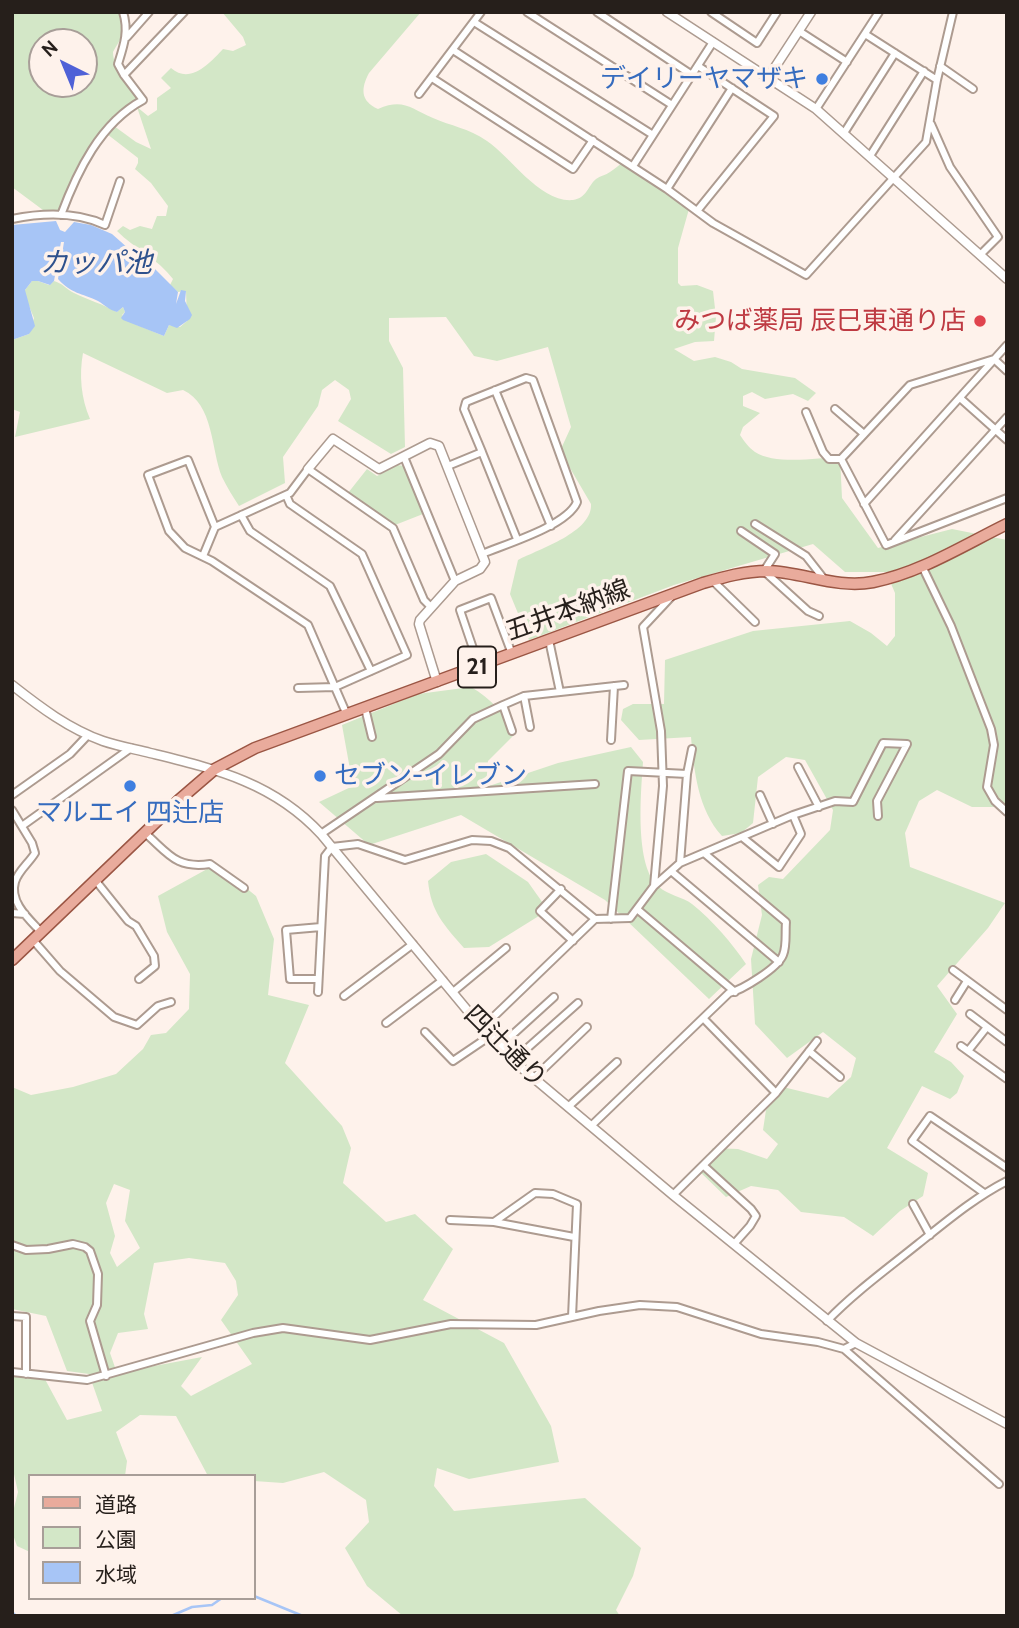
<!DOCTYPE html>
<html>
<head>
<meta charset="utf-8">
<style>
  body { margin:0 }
  #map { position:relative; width:1019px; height:1628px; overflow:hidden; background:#fef2eb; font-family:Cabin,"Noto Sans JP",sans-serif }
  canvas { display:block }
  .frame { position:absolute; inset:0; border:14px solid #261f1b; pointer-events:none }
  .legend { position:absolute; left:28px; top:1474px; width:228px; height:126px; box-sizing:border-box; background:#fef2eb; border:2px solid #a89e98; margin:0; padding:9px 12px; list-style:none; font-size:21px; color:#261f1b }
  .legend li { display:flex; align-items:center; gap:14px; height:35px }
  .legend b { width:35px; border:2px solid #a89e98 }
  .north { position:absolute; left:28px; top:28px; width:70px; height:70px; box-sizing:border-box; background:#fef2eb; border:2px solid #a89e98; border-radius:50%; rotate:317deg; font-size:19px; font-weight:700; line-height:28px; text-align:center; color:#261f1b }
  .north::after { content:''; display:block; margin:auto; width:24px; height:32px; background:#4f61d7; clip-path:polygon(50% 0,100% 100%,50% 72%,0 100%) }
</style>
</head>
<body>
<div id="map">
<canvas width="1019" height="1628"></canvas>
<div class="frame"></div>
<ul class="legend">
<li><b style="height:9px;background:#e9ab9c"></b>道路</li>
<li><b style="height:19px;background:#d3e7c7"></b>公園</li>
<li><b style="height:19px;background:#a7c5f6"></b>水域</li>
</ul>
<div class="north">N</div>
</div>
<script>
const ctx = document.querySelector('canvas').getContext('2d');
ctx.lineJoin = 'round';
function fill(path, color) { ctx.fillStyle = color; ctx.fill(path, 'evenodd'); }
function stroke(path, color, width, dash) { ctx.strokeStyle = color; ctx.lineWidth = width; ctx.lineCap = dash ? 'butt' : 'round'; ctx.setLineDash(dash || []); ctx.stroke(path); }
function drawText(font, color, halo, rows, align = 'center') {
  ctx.font = font + ' Cabin,"Noto Sans JP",sans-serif'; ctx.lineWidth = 7; ctx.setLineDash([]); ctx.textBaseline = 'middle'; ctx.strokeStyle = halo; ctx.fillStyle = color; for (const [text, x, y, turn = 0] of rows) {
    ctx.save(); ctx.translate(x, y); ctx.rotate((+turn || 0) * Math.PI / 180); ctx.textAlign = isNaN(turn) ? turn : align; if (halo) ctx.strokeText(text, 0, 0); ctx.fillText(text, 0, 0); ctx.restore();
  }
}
const green = new Path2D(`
  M12,12H121C128,31 121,38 113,52C113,69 129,85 138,99C114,115 91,142 77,168C70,182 66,199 58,213H47L12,187ZM42,42H84V84H42Z
  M222,12H421L369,73C361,88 360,101 378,109C403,98 410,108 433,118C451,126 468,128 487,141C511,157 540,203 573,200C587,198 587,187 596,179C600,176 606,175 610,172C615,169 619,165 623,162L689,209L678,248V283L681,286L697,285L713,291L716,317L714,341L695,342L674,349L694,361L715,357L731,362L742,369L795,378L816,393L808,401L793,394L765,399L752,392L743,396V406L760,413L743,427L740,435C744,441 749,448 755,452C774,465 818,458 840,457L842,498L878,548L952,529L1007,540V807H972L937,790L919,801L905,833L910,867L1005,903L988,928L937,986L957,1014L934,1052L951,1062L964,1076L957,1093L950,1099L922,1086L887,1148L928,1173L923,1196L900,1211L873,1236L844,1217L801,1212L778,1190L751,1186L726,1197L697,1169L713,1148L738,1149L767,1159L778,1144L763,1130L766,1110L783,1087L828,1098L851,1077L856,1058L823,1032L787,1058L755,1024L751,959L762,915L758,885L769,877L783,879L830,830L833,810L805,760L786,757L758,777L753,823L741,833L722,836C698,810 694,771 691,737L639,740L621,720L623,709L633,704H664L665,660L753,631L850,621L871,633L887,646L895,636V593L886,572H845L813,544L674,585L529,640L510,594L518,560C539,549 593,532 591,504L560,451L571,427L548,347L497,361L474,356L446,317L389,318V341L403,368L405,447L391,454L338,421L351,399L349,390L335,380L322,390L318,406L283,457L285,483L239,506C233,497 227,487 222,477C211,450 214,404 183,390L167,393L83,353C79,375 81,398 90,419L15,437L20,412L12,409V340L29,334L34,318L24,294L25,290L32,281H38L49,285L54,281C62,283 66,289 74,293C88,300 103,304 117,312L123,307L125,312L122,315L137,325L164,336L169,325L180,327L187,321L186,291L178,292L170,285L173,279C158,259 135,249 117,231L123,226L130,230L140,226L152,229L157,216H166L168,206L151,183L135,169L138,163V158L107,134L114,126L136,142L151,149L137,107L148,116L157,110V98L171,88L161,78L171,68C190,85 210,63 223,49L233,51L246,45L243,37Z
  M398,465L404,466L423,514L395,525L348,493L367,469L377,476Z
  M471,687C491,699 505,713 514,735L488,761L486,787L558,763L631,747L643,762C641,792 634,867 659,887C668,895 683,897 692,904C713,921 732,943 746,964L709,999L605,900L461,815L369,845L319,802L353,786L342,725L418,694Z
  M486,854L528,882L545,906L542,914L489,947L464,948C444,925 431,912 428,881L451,862Z
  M209,868L230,875L256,896L274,939L268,995L309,1005L285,1063L342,1126L351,1148L343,1183L386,1222L415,1214L453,1249L423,1300L504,1343L551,1426L559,1462L469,1479L437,1468L434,1486L454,1511L585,1498L641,1548L633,1576L616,1610L620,1616H403L367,1586L345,1548L369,1522L366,1500L324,1472L283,1483L254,1481V1476H208L176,1416L140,1415L116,1432L127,1461L125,1476H30V1552L17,1546L12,1532V1516L18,1492L12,1465V1371L40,1370L67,1420L102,1411L89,1374L67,1371L46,1316L12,1309V1087L31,1095L73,1087L116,1074L143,1049L151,1035L166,1033L189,1009L190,974L167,932L158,896ZM114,1184L130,1190L125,1221L140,1248L117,1267L110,1253L115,1236L106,1203ZM189,1258L225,1263L236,1281L238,1295L221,1320L252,1364L191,1396L181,1386L202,1357L117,1373L110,1353L118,1333L148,1329L144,1314L154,1263Z`);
const water = new Path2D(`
  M56,221L60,230L65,232L74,222L91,225L112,234L129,249L139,262L154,268L178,292L176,304L181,290L186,291L185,301L192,315L190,319L177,328L169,325L164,336L123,320L121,318L125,312L123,307L117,312C109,310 105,305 98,301C81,293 72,294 58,279L64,242H61L54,281L50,285L38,281H32L25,290L35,326L29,334L12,340V225Z`);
const stream = new Path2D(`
  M254,1596L303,1616
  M12,1612L16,1616
  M171,1616L192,1607L212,1605L222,1598`);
const minor = new Path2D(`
  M527,12L672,105
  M597,12L692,75
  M711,12L757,43L777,12
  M474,22L653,135
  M799,31L847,62
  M865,34L937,80
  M127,37L149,12
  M453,50L667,189L713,223L806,275L926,142L937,80L953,12
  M940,66L973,89
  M124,75L184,12
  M432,78L573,169L593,140
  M419,94L481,12
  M816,109L879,12
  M931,124L950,167L998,237L980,255
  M844,133L895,53
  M870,156L924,71
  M633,166L713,42
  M667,189L732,88
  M697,211L774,116L698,66
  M61,215C77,172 100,123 143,100L124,75L118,64C124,45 129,31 123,12
  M12,219C42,213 77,212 105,225L120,181
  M1007,371L994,359L910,385L841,459L886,545L1007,498
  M495,390L551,526
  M960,398L1007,440
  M835,409L864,434
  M806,412L823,452L829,459H841
  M482,452L517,539
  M404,457L455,581
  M448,466L482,452L464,409L466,402L526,378L533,380L577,502C567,526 506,544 482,554
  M286,495L290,504L362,554L407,655L335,687L298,688
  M864,504L1007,345
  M241,515L250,531L330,586L371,671
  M755,524L806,556L824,579
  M215,527L290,493L308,469L393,528L424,600L431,607
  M741,531L775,554L764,571L808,611L819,616
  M895,540L1007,417
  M203,556L215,527L188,460L148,475L169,531L185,548L212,561L308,625L347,715
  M922,566L951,626L991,729L994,745L987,787L995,801L1007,812
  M712,580L755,622
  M549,640L560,692
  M479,666L460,610L491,598L512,654
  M524,696L530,727
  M503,705L512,731
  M365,708L372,737
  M611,740L614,686
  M798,767L819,807
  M12,795L70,754L88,735
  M760,795L773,824
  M377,798L595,784
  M12,810L32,843L35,853C29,863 18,871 15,882C9,902 29,919 41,932
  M22,826L131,748
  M145,833C169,854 176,869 210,864L244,888
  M321,834L439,754L473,719L503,705L524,696L624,685
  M742,837L779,867L801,834L793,815
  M680,863L687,774L692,749
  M671,871L779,962
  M96,881L128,921L136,926L154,956L155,966L139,979
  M654,886L663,786L661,731L643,627L671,597
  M561,889L540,911L573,941
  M637,909L735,992
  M12,913L25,914
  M611,919L628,771L687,774
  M33,940L60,971L114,1017L137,1025L158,1006L171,1002
  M953,970L1007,1010
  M318,979H290L286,930L321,927
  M318,992L325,856L332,847L358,844L405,860L472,840L491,841L509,848L595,919L630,918L654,886L680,863L793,815L835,801L853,802L883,743L907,744L877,801L878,816
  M453,992L506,948
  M344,996L413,944
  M955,1000L967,981
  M970,1014L1007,1042
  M704,1019L776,1093
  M386,1023L443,980
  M482,1028L595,919
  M425,1032L453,1061L490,1036
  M500,1046L554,997
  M961,1046L1007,1079
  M809,1051L840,1077
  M968,1051L987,1027
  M514,1060L578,1003
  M534,1078L587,1027
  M568,1107L617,1062
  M591,1126L729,993C742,990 778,968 783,955C787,946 785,932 786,922L704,853
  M704,1166L751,1209L756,1216L750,1226L734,1244
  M984,1193L912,1141L930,1116L1007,1168
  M673,1195L776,1093L817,1041
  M913,1204L930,1235
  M450,1220L494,1222L535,1193L553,1194L577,1204L572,1317
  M494,1222L574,1237
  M12,1245L26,1250L48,1249L73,1244L85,1247L90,1251L98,1274L97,1305L90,1321L106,1376
  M12,1316L26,1317V1374
  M827,1321C855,1292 887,1269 918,1244C947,1221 974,1198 1007,1181
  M844,1349L999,1484
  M12,1372L87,1380L253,1333L283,1328L370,1340L451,1324L536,1325L599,1311L640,1305L677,1307L761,1334L818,1342L844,1349L856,1343`);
const tertiary = new Path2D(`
  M667,12L816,109L1007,279
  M768,78L811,12
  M308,469L333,439L379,469L430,443L439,446L485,562L480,569L455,581L420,620L419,624L437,682
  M12,685C40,707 69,729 103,741C118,746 134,749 150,753C215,769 273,782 321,834L482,1028L523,1069L673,1195L856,1343L1007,1424`);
const primary = new Path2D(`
  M12,960L179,800L215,769L255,748L703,583C724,577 745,571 767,571C803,572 837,589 873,582C920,573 964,545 1007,524`);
const markers = [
  [822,79,7,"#3f7fe0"],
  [980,321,7,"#e0444e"],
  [320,776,7,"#3f7fe0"],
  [130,786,7,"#3f7fe0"]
];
const shields = [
  [477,667,38]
];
const shieldNames = [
  ["21",477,667]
];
const shopNames = [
  ["デイリーヤマザキ",808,79],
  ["セブン-イレブン",334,776,"left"],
  ["マルエイ 四辻店",130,813,"center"]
];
const healthNames = [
  ["みつば薬局 辰巳東通り店",966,321]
];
const streetNames = [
  ["五井本納線",568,611,-20],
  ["四辻通り",505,1047,45]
];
const waterNames = [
  ["カッパ池",96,264]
];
fill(green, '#d3e7c7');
fill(water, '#a7c5f6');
stroke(stream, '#a7c5f6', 2.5);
stroke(minor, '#ad9b90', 10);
stroke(tertiary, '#ad9b90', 11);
stroke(primary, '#9b5644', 13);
stroke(minor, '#fff', 6);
stroke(tertiary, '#fff', 8);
stroke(primary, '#e9ab9c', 10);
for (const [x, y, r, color] of markers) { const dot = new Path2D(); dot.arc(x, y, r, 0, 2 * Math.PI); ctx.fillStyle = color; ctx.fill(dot); stroke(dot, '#fef2eb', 2.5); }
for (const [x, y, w] of shields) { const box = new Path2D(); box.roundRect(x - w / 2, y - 20.5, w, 41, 5); ctx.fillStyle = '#fef2eb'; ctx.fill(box); stroke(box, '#261f1b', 2); }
drawText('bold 24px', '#261f1b', null, shieldNames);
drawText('26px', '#366cbe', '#fef2eb', shopNames, 'right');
drawText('26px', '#be3a42', '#fef2eb', healthNames, 'right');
drawText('26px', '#261f1b', '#fef2eb', streetNames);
drawText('italic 28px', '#2e518d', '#fef2eb', waterNames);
</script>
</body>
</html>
